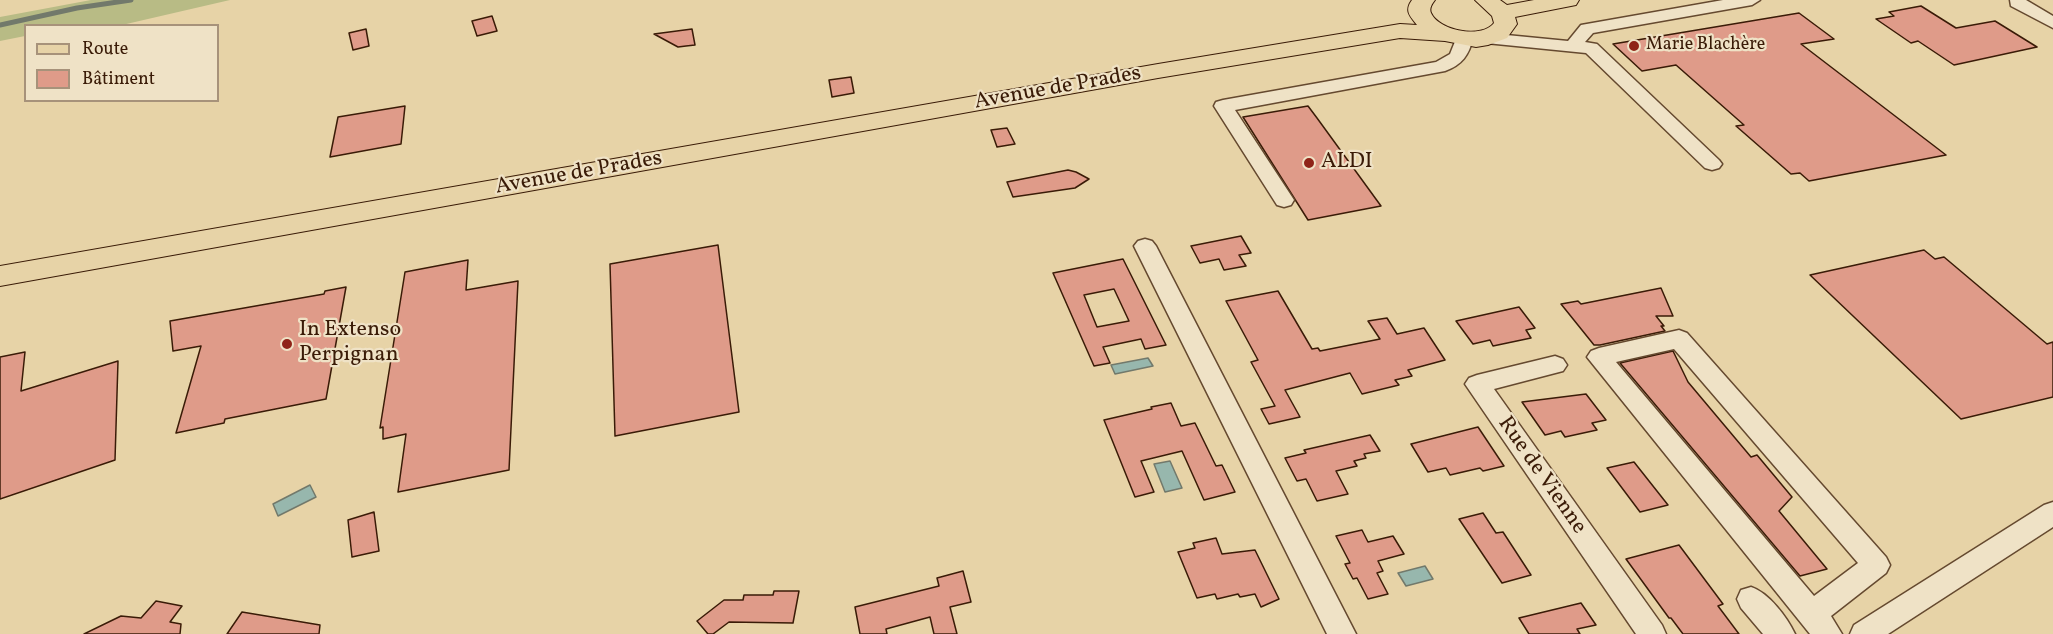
<!DOCTYPE html>
<html>
<head>
<meta charset="utf-8">
<style>
  body { margin:0 }
  #map { position:relative; width:2053px; height:634px; overflow:hidden; background:#e7d3a7; font-family:Vollkorn,serif }
  canvas { display:block }
  .legend { position:absolute; left:24px; top:24px; width:195px; height:78px; box-sizing:border-box; background:#efe2c6; border:2px solid #a7927a; margin:0; padding:8px 10px; list-style:none; font-size:18px; color:#3a1b07 }
  .legend li { display:flex; align-items:center; gap:12px; height:30px }
  .legend b { width:30px; border:2px solid #a7927a }
</style>
</head>
<body>
<div id="map">
<canvas width="2053" height="634"></canvas>
<ul class="legend">
<li><b style="height:8px;background:#e7d3a7"></b>Route</li>
<li><b style="height:16px;background:#df9b89"></b>Bâtiment</li>
</ul>
</div>
<script>
const ctx = document.querySelector('canvas').getContext('2d');
ctx.lineJoin = 'round';
function fill(path, color) { ctx.fillStyle = color; ctx.fill(path, 'evenodd'); }
function stroke(path, color, width, dash) { ctx.strokeStyle = color; ctx.lineWidth = width; ctx.lineCap = dash ? 'butt' : 'round'; ctx.setLineDash(dash || []); ctx.stroke(path); }
function drawText(font, color, halo, rows, align = 'center') {
  ctx.font = font + ' Vollkorn,serif'; ctx.lineWidth = 4.5; ctx.setLineDash([]); ctx.textBaseline = 'middle'; ctx.strokeStyle = halo; ctx.fillStyle = color; for (const [text, x, y, turn = 0] of rows) {
    ctx.save(); ctx.translate(x, y); ctx.rotate((+turn || 0) * Math.PI / 180); ctx.textAlign = isNaN(turn) ? turn : align; if (halo) ctx.strokeText(text, 0, 0); ctx.fillText(text, 0, 0); ctx.restore();
  }
}
const green = new Path2D(`
  M91,0H230L122,25L26,26L25,36L0,41V17Z`);
const water = new Path2D(`
  M1148,358L1153,366L1115,374L1111,365Z
  M1170,461L1182,488L1165,492L1154,464Z
  M310,485L316,497L278,516L273,504Z
  M1425,566L1433,579L1406,586L1398,573Z`);
const stream = new Path2D(`
  M0,25L77,8L131,0`);
const building = new Path2D(`
  M1921,6L1956,28L1995,21L2037,47L1954,65L1918,41L1911,43L1876,19L1894,16L1889,12Z
  M1799,13L1834,39L1801,44L1946,155L1809,181L1800,173L1791,174L1736,126L1744,125L1676,65L1642,71L1613,44Z
  M492,16L497,31L477,36L472,21Z
  M366,29L369,46L353,50L349,33Z
  M692,29L695,45L686,46L678,47L654,34Z
  M851,77L854,93L832,97L829,80Z
  M405,106L401,144L330,157L338,117Z
  M1308,106L1317,118L1381,206L1308,220L1243,117Z
  M1007,128L1015,144L997,147L991,130Z
  M1068,170L1076,172L1089,179L1075,188L1013,197L1007,182Z
  M1241,236L1251,253L1239,255L1246,266L1224,270L1219,259L1200,263L1191,246Z
  M718,245L739,412L615,436L610,264Z
  M1924,250L1935,259L1944,257L2047,344L2053,342V397L1961,419L1810,275Z
  M1123,259L1166,345L1145,349L1141,339L1103,347L1110,363L1094,366L1053,273ZM1114,289L1129,321L1097,327L1084,295Z
  M468,260L466,290L518,281L509,470L398,492L406,434L383,439V427L380,428L405,272Z
  M346,287L326,399L225,419L224,423L176,433L201,346L173,351L170,321L324,294L325,291Z
  M1661,288L1673,316H1656L1664,326H1661L1665,331L1600,345H1594L1561,304L1578,301L1581,304Z
  M1278,291L1312,349L1318,348L1320,351L1380,339L1368,321L1387,318L1397,334L1424,328L1445,360L1408,370L1412,376L1395,380L1399,385L1362,394L1350,373L1285,390L1300,417L1269,424L1261,409L1275,406L1251,362L1258,360L1226,301Z
  M1519,307L1535,328L1526,330L1531,338L1493,346L1490,340L1473,344L1456,321Z
  M1673,351L1688,382L1751,457L1757,455L1792,497L1779,511L1827,569L1800,576L1620,363Z
  M25,352L21,391L118,361L115,460L0,499V357Z
  M1586,394L1606,420L1592,423L1597,430L1565,437L1561,431L1545,435L1522,402Z
  M1171,403L1181,426L1195,423L1216,466L1222,465L1235,492L1204,500L1182,451L1141,461L1154,492L1135,497L1104,420L1152,409L1151,407Z
  M1478,427L1504,466L1483,471L1480,468L1450,475L1446,468L1428,472L1411,444Z
  M1370,435L1380,451L1364,454L1366,458L1354,461L1357,466L1336,471L1348,494L1317,501L1306,479L1297,481L1285,458L1306,453L1304,450Z
  M1634,462L1668,505L1640,512L1607,468Z
  M374,512L379,551L352,557L348,520Z
  M1483,513L1496,533L1503,532L1531,575L1502,583L1459,519Z
  M1362,530L1368,542L1393,536L1404,554L1378,561L1383,571L1377,573L1388,594L1368,599L1357,578L1353,579L1345,564L1350,563L1336,536Z
  M1216,538L1222,554L1255,550L1279,599L1261,607L1255,594L1240,597L1238,594L1217,599L1215,594L1197,598L1178,552L1195,548L1193,543Z
  M1679,545L1723,604L1718,606L1739,634H1683L1671,618H1669L1626,559Z
  M963,571L971,602L950,607L957,634H934L930,617L886,629L887,634H860L855,607L939,586L937,578Z
  M774,591H799L793,623L729,622L713,634H708L697,621L724,600H743L744,595H773Z
  M156,601L182,606L170,622L181,624L180,634H84L121,616L141,618Z
  M1581,603L1596,625L1577,629L1580,634H1529L1519,618Z
  M242,612L320,625L319,634H227Z`);
const minor = new Path2D(`
  M1723,0H1760L1752,5L1593,33L1585,42L1597,44L1719,160L1722,164L1719,168L1712,170L1705,168L1586,53L1486,43L1480,42L1477,38L1480,34L1486,33L1568,41L1581,25Z
  M2010,0H2026L2053,16V28L2011,6Z
  M1464,33L1470,34L1473,38C1469,55 1462,65 1445,71L1235,110L1294,200L1291,205L1284,207L1277,205L1214,106L1216,102L1223,100L1436,62L1450,54L1458,34Z
  M1145,239L1152,241L1156,246L1356,634H1327L1134,246L1138,241Z
  M1679,330L1687,333L1886,557L1890,565L1886,573L1831,616L1842,634H1810L1587,357L1591,351L1599,348ZM1674,349L1858,563L1814,596L1616,362Z
  M1555,356L1563,359L1567,365L1563,371L1494,389L1662,625L1666,634H1636L1465,384L1469,378L1477,375Z
  M2053,502V527L1888,634H1850L1854,625L2044,505Z
  M1751,587C1769,593 1787,617 1795,634H1763L1741,608L1737,599L1741,590Z`);
const major = new Path2D(`
  M1412,0H1435C1432,4 1429,8 1431,13C1439,31 1482,39 1494,23L1492,16L1475,0H1500L1507,5L1534,0H1579L1576,5L1515,17L1517,24L1507,38L1488,45L1476,47L1445,41L1400,38L1158,78L0,286V266L1158,64L1400,24L1417,25C1410,16 1404,11 1412,0Z`);
const markers = [
  [1634,46,6,"#8f2418"],
  [1309,163,6,"#8f2418"],
  [287,344,6,"#8f2418"]
];
const farPoinames = [
  ["Marie Blachère",1646,46]
];
const streetNames = [
  ["Avenue de Prades",1058,89,-10],
  ["Avenue de Prades",579,174,-10],
  ["Rue de Vienne",1541,476,55]
];
const poiNames = [
  ["ALDI",1321,163],
  ["In Extenso",299,331],
  ["Perpignan",299,356]
];
fill(green, '#b8bb85');
fill(water, '#97b7ad');
stroke(water, '#72796b', 1.5);
stroke(stream, '#72796b', 5);
fill(building, '#df9b89');
stroke(building, '#3a1b07', 1.5);
stroke(minor, '#65492f', 3);
stroke(major, '#3a1b07', 2);
fill(minor, '#efe2c6');
fill(major, '#e7d3a7');
for (const [x, y, r, color] of markers) { const dot = new Path2D(); dot.arc(x, y, r, 0, 2 * Math.PI); ctx.fillStyle = color; ctx.fill(dot); stroke(dot, '#efe2c6', 2); }
drawText('18px', '#3a1b07', '#efe2c6', farPoinames, 'left');
drawText('22px', '#3a1b07', '#efe2c6', streetNames);
drawText('22px', '#3a1b07', '#efe2c6', poiNames, 'left');
</script>
</body>
</html>
